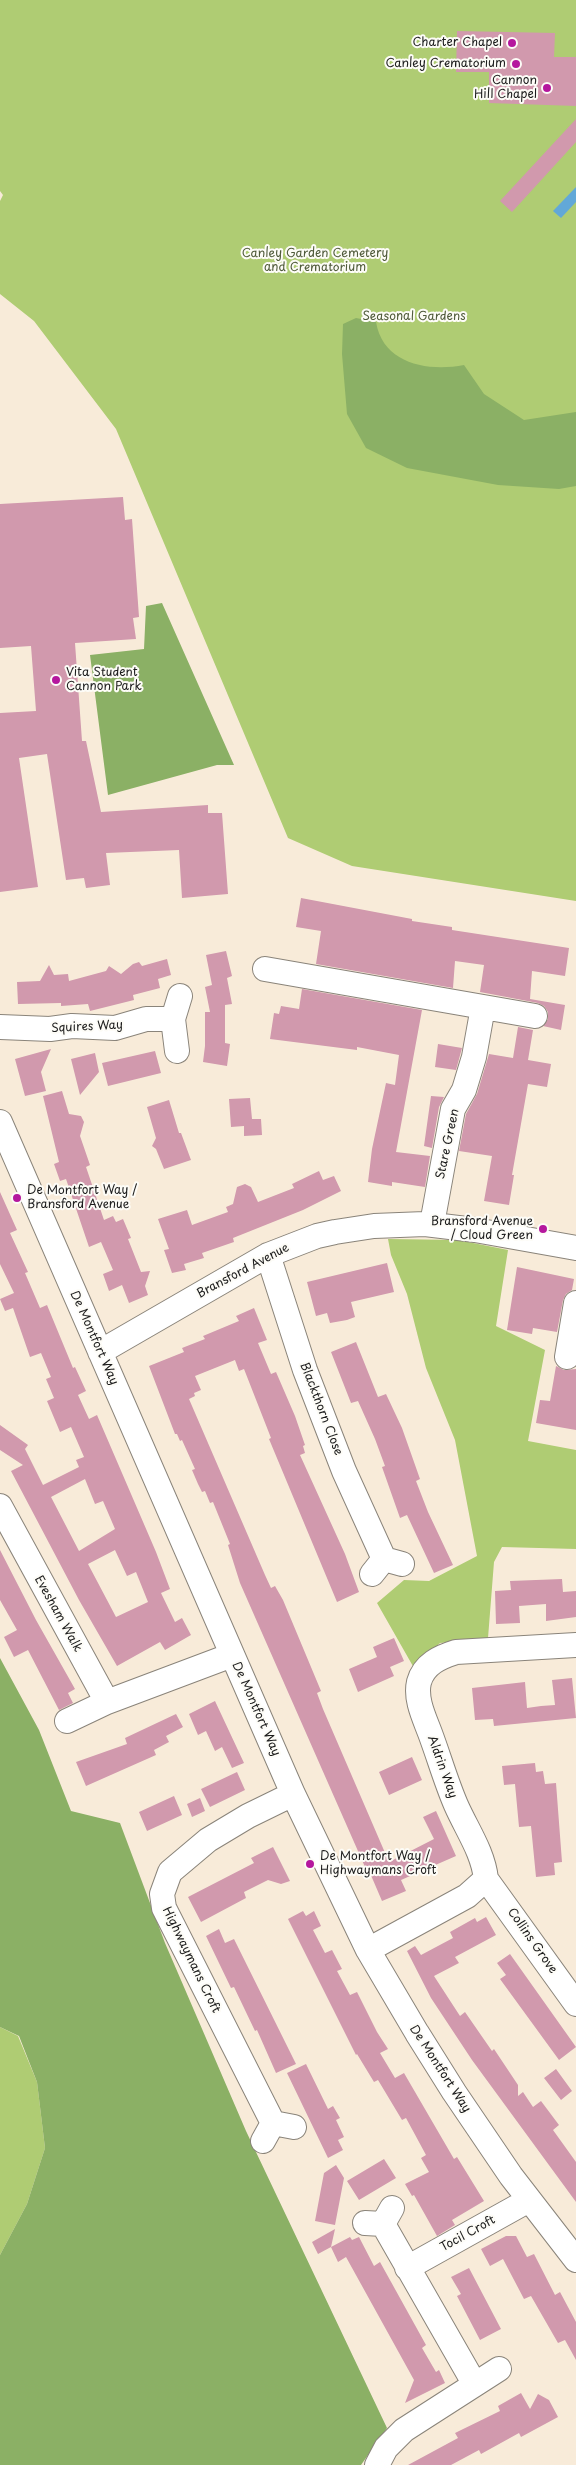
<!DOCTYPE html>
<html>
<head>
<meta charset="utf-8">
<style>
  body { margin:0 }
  canvas { display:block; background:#f8ebd9 }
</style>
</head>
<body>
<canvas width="576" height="2465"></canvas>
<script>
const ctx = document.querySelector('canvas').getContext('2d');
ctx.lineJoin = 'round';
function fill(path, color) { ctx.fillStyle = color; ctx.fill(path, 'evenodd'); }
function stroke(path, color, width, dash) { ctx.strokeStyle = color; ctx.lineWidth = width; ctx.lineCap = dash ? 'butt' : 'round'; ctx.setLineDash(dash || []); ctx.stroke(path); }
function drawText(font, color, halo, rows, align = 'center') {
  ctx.font = font + ' "Playpen Sans",sans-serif'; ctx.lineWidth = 4; ctx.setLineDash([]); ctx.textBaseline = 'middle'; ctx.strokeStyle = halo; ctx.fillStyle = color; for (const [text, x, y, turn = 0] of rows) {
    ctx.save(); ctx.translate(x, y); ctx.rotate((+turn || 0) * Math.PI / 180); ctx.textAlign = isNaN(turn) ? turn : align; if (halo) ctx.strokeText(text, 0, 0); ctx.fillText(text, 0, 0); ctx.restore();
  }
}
const green = new Path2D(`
  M0,0H576V901L352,866L288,838L116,429L34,321L0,294V201L3,195L0,191Z
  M388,1239L458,1240L508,1250L496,1326L545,1350L528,1441L576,1450V1549L502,1547L494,1562L488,1638L440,1643L414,1668L377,1603L404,1580L429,1581L477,1556L455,1440L426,1368L407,1294L391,1255Z
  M0,2027L18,2036L37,2082L45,2148L27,2204L0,2255Z`);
const forest = new Path2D(`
  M356,318L376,322C383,364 428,372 464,365L484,394L524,420L576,412V486L559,489L498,485L407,468L366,448L347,414L342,354L343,324Z
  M162,603L234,765H217L108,795L90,655L144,649L146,606Z
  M0,1658L39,1730L71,1811L120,1823L165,1943L246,2131L387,2428L361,2465H0V2255L27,2204L45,2148L37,2082L19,2036L0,2027Z`);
const water = new Path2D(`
  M576,187V202L561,218L553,211Z`);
const building = new Path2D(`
  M457,31L555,33L554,57H576V106L489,103V72H456Z
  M576,119V142L512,212L500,201Z
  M123,497L125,520L132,519L139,617L133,618L136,639L75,643L82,741H86L101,812L208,805V813H222L228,894L182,898L179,850L106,853L110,885L86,888L84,878L66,880L47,754L19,758L38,887L0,892V713L36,711L31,646L0,648V504Z
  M301,898L412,919V921L452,927V930L569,948L565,976L532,971L530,999L565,1005L561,1030L543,1026L548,1019V1012L544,1006L538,1003L480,992L484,965L455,961L453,988L316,964L321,931L296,927Z
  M226,951L232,976L227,978L232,1004L225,1005V1043L230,1044L227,1066L203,1062L205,1046V1012H210L205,987L212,985L206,955Z
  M167,959L171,975L158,979L160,988L133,995L134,1000L90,1011L88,1004L61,1006V1003L18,1004L17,982L40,981L49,965L54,975L68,974L69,981L106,971L109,966L121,974L133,964L139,962L142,966Z
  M302,989L422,1010L396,1152L430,1156L425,1187L392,1182V1186L368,1182L372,1149L386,1083L395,1085L399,1055L357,1047V1050L270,1039L274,1013L279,1014L281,1006L299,1009Z
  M518,1027L533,1030L528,1060L551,1064L547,1087L528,1084L512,1175H514L509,1205L484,1201L492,1156L459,1151L466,1114L477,1094L489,1054L513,1058Z
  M438,1044L462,1048L456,1070L435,1067Z
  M51,1049L41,1072L46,1091L25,1096L15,1059Z
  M155,1051L161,1073L108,1086L102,1063Z
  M95,1053L99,1072L80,1095L71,1059Z
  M62,1091L69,1114L81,1116L84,1122L80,1136L90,1165L86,1167L104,1220L113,1216L116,1222L123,1219L131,1238L128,1239L141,1272L150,1271L145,1286L148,1295L129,1303L122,1285L109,1291L103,1274L113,1270L101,1242L89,1247L66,1179L60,1181L54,1164L59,1162L43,1096Z
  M431,1096L444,1097L439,1107L432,1148L424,1146Z
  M250,1098L252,1119H261L262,1135L244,1136V1126L231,1127L229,1099Z
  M169,1100L179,1133H181L191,1160L164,1169L156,1149L152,1146L156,1138L147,1107Z
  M319,1171L323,1180L334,1176L341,1191L303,1210L233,1238L234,1242L202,1253L204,1258L184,1264L186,1270L172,1273L164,1250L169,1249L158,1219L187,1210L192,1225L228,1212L226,1207L233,1204L237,1187L245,1184L251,1187L258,1202L294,1188L292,1184Z
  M0,1192L17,1230L10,1233L28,1272L25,1273L40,1308L47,1305L73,1368L75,1367L86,1391L78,1395L89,1419L97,1415L156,1552L170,1589L161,1593L175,1622L182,1618L191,1635L165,1650L160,1642L117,1666L79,1600L11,1471L23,1465L0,1450V1425L28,1445L25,1449L43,1485L79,1467L76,1460L84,1457L71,1427L60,1432L47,1401L54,1398L46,1379L51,1377L41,1353L30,1357L13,1308L5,1311L0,1299L14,1293L0,1264ZM85,1479L95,1504L103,1501L115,1529L79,1551L51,1497ZM115,1550L127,1576L136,1572L148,1602L116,1617L88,1564Z
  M387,1263L394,1292L351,1302L355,1317L347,1320L330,1323L327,1313L316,1316L307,1282Z
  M517,1267L574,1279L572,1290L566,1294L563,1300L557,1332L533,1328L532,1334L507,1330Z
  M254,1308L267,1340L258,1343L271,1374L276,1372L295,1416L305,1445L303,1446L305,1453L300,1455L345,1554L359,1592L337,1602L269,1439L271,1438L244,1369L239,1371L235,1360L195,1376L201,1390L194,1393L195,1396L189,1399L265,1575L271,1588L275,1586L283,1600L321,1691L317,1693L323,1709L389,1862L434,1839L423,1817L436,1811L456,1856L401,1880L406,1891L382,1901L367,1866L365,1867L240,1583L228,1545L230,1544L213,1502L210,1503L205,1491L202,1492L198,1484L192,1470L195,1469L182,1440L180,1441L177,1434H175L149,1366L184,1352L182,1348L205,1339L203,1336L239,1321L236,1316Z
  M356,1342L378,1397L386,1394L402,1428L420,1479L416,1481L428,1512L453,1565L434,1573L407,1515L400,1518L382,1467L385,1466L375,1439L358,1401L351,1403L331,1352Z
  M556,1366L564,1370L576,1369V1430L536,1423L540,1400L550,1401Z
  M0,1550L36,1620L75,1689L68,1693L73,1703L59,1710L28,1650L14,1657L4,1637L17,1630L0,1600Z
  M562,1579L563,1592L576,1591V1617L546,1621V1604L519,1606L520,1623L496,1624L495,1591L511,1590L510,1581Z
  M394,1638L404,1661L390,1667L394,1676L358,1692L349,1669L377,1657L373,1647Z
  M572,1678L576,1718L494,1726L493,1719L475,1720L472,1688L525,1682L527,1708L541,1706L555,1705L552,1680Z
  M215,1701L244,1763L232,1768L222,1747L215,1751L206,1731L198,1735L189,1714Z
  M176,1714L183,1727L166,1736L169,1742L154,1750L156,1755L86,1786L76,1762L127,1744L125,1738Z
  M412,1757L422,1780L389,1795L379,1772Z
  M535,1763L536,1772L543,1771L545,1784L556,1783L562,1862L554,1863L555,1875L536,1877L531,1826L519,1827L515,1784L504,1785L502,1766Z
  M237,1772L245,1790L210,1807L201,1789Z
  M174,1796L182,1815L147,1831L139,1812Z
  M200,1798L205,1811L192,1817L187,1804Z
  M273,1847L290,1881L281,1884L268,1880L244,1892L246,1898L201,1922L188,1897L254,1863L251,1858Z
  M303,1911L306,1916L314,1911L321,1926L313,1930L325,1953L332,1950L342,1969L337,1971L350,1995L357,1992L377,2032L388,2049L380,2053L395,2078L404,2073L454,2159L457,2157L484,2201L452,2220L455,2225L437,2236L414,2195L412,2196L405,2184L429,2172L421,2158L426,2155L406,2118L402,2120L378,2080L374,2082L357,2054L356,2055L288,1919Z
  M486,1917L496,1935L455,1957L459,1963L434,1976L460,2016L465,2012L492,2051L494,2049L518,2085V2096L523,2092L533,2107L541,2101L559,2125L553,2130L576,2162V2202L472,2060L431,1998L407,1951L415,1946L421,1955L453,1938L450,1932L475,1918L477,1922Z
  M219,1929L225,1943L234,1939L296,2064L276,2073L257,2030L255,2031L234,1987L231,1988L206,1936Z
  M510,1954L576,2047L559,2060L500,1979L506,1975L497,1963Z
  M306,2064L328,2109L333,2106L340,2118L336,2120L344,2137L338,2140L343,2150L328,2158L287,2073Z
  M556,2069L572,2091L561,2100L544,2078Z
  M384,2159L396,2178L359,2200L347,2181Z
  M336,2165L344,2178L335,2225L315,2221L324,2173Z
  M335,2229L331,2247L350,2237L352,2240L359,2237L374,2266L380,2262L426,2345L422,2348L436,2372L439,2370L445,2383L405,2403L414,2380L346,2257L338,2262L331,2247L318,2254L312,2242Z
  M506,2236H516L527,2257L534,2254L555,2295L560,2292L576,2322V2360L565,2340L558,2343L531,2296L524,2299L503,2259L490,2266L481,2249Z
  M469,2268L501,2329L480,2340L457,2296L461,2294L451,2277Z
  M521,2393L530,2409L538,2394L549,2400L558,2417L521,2437L519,2433L481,2454L479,2450L451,2465H408L458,2438L455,2433L500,2411L498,2406Z`);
const minor = new Path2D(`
  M265,969L535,1016
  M0,1027L50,1029L72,1026L115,1028L146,1019H173
  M177,1051L173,1019L180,996
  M0,1122L293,1794L368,1950L417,2033L454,2092L511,2176L576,2260
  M432,1224L453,1109L464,1090L474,1057L483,1007
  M268,1255L305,1370L344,1471L384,1559
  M100,1352L268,1255L317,1236L335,1232L374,1226L425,1224L475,1230L576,1248
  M567,1357L576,1303
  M0,1506L107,1702
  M372,1574L384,1559L402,1564
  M67,1721L107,1702L232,1655
  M486,1879L576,2004
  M368,1950L467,1896L486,1879C483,1852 467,1830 456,1805C446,1782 439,1757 430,1733C424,1717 415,1699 419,1682C424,1664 440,1657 456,1652L576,1645
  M273,2123L164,1908L162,1894L170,1872L208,1840L248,1816L293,1794
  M263,2141L273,2123L294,2127
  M365,2223L383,2224L392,2208
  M383,2224L474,2383
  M407,2268L529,2200
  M377,2465L386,2448L404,2430L499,2369`);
const markers = [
  [512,43,5,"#b5179e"],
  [516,64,5,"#b5179e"],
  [547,88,5,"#b5179e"],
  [56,680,5,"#b5179e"],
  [17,1198,5,"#b5179e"],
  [543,1229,5,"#b5179e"],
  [310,1864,5,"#b5179e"]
];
const poiNames = [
  ["Charter Chapel",502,43],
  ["Canley Crematorium",506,64],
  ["Cannon",537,81],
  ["Hill Chapel",537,95],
  ["Vita Student",66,673,"left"],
  ["Cannon Park",66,687,"left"],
  ["De Montfort Way /",27,1191,"left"],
  ["Bransford Avenue",27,1205,"left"],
  ["Bransford Avenue",533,1222],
  ["/ Cloud Green",533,1236],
  ["De Montfort Way /",320,1857,"left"],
  ["Highwaymans Croft",320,1871,"left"]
];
const parkNames = [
  ["Canley Garden Cemetery",315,254],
  ["and Crematorium",315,268],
  ["Seasonal Gardens",414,317]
];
const streetNames = [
  ["Squires Way",87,1027,-3],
  ["Stare Green",448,1144,-78],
  ["Bransford Avenue",243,1271,-28],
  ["De Montfort Way",94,1338,66],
  ["Blackthorn Close",321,1409,69],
  ["Evesham Walk",58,1614,61],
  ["De Montfort Way",256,1709,66],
  ["Aldrin Way",442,1767,70],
  ["Collins Grove",532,1941,55],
  ["Highwaymans Croft",191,1960,64],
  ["De Montfort Way",440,2069,57],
  ["Tocil Croft",468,2234,-29]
];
fill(green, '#afcc73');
fill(forest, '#8bb065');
fill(water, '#62a8d8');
fill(building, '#d199ad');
stroke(minor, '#8a847a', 26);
stroke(minor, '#fff', 24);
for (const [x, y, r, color] of markers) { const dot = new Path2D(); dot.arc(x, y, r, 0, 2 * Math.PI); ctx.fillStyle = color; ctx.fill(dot); stroke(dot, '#fdfcf7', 2); }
drawText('12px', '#1c1c1c', '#fdfcf7', poiNames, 'right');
drawText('12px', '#4f5a3a', '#fdfcf7', parkNames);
drawText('12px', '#1c1c1c', '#fdfcf7', streetNames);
</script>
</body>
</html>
